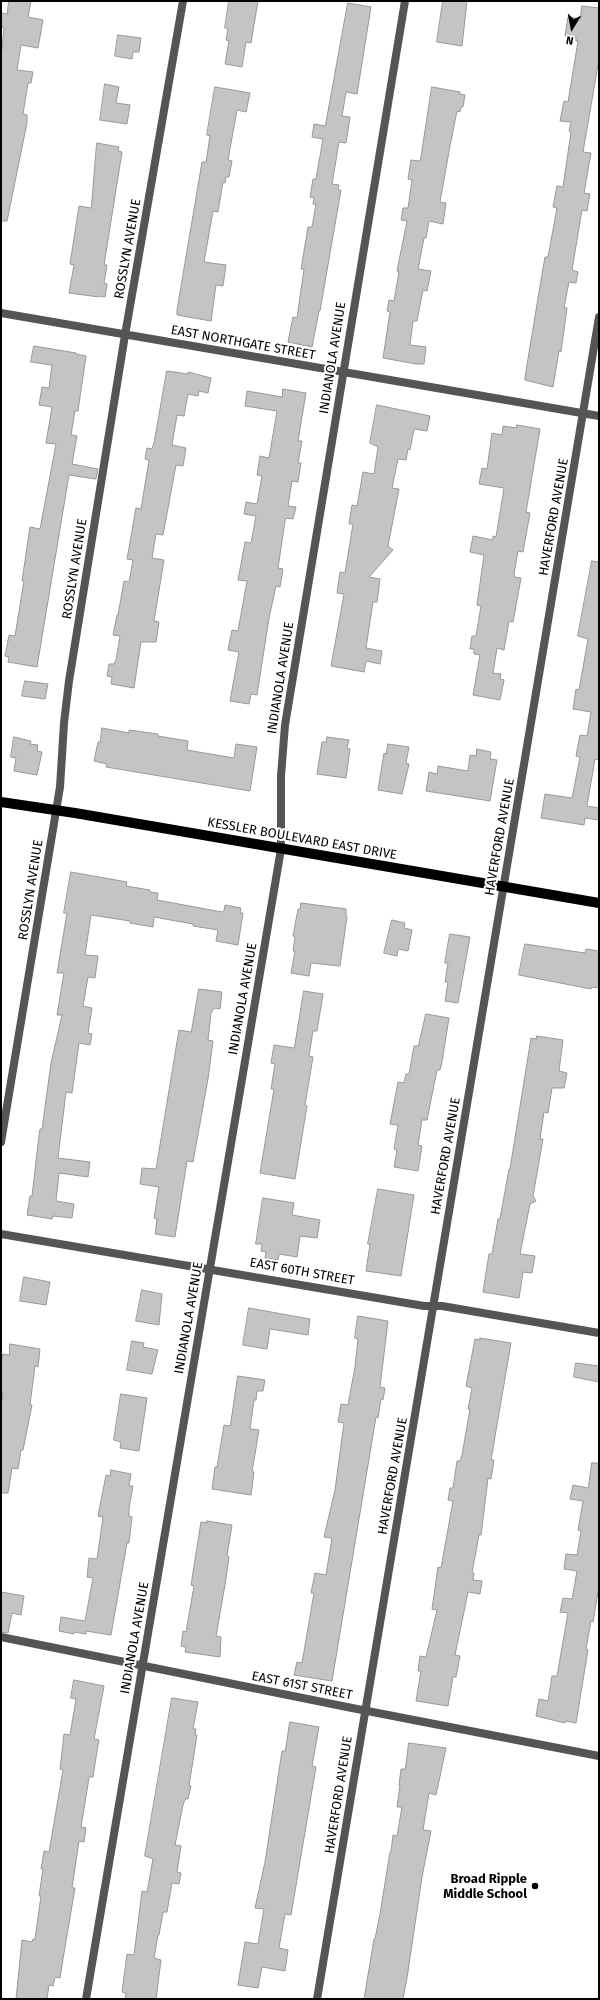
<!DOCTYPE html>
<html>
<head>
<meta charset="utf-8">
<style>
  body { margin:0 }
  #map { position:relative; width:600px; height:2000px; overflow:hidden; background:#fff; font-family:"Fira Sans",sans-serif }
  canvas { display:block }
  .frame { position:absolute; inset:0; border:2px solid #000; pointer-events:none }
  .north { position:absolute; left:552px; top:8px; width:40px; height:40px; -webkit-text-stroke:3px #fff; paint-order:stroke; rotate:190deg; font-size:11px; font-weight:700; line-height:16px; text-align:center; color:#000 }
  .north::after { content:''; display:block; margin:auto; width:14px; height:18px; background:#000; clip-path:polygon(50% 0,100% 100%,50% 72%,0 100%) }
</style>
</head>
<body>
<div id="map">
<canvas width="600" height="2000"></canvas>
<div class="frame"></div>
<div class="north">N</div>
</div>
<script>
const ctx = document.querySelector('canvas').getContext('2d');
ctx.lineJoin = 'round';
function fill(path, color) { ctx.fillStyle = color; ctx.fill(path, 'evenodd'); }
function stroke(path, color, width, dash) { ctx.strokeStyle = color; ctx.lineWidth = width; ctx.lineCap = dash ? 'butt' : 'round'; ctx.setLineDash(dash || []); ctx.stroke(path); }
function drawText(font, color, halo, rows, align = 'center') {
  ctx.font = font + ' "Fira Sans",sans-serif'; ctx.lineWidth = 4; ctx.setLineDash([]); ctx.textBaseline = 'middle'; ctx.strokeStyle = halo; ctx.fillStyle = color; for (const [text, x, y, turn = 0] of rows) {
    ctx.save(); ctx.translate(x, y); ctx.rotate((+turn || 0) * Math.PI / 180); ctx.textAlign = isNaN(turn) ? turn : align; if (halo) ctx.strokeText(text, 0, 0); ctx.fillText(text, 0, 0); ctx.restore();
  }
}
const building = new Path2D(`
  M9,1H31L28,17L43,20L38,48L21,45L17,70L33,72L31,83H28L23,114L27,115V123L7,221H1V59L4,28L1,27V13L7,14Z
  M229,1H258L251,43L246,42L242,67L225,64L229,41L226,40L228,29L225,28Z
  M443,1H467L462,46L437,42Z
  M348,3L371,7L357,94L346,92L342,116L350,117L346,143L339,142L332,184L339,185L338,190H341L320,311H319L312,347L288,342L293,317L297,318L304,269H301L308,227H312L316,204H313L314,198L310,197L313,179H316L323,139L312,137L314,124L325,126Z
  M582,6L599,8V59L583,152L591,153L584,193L590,194L587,211L582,210L572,270L578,272L576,283L569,282L564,308H567L561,352L559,351L553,387L525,380V377L539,292L545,257H548L557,208L553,207L557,186L563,187L571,132L569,131L571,122L560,121L564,101L568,102L578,41H576V38L565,36L568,17L580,19Z
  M118,35L141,38L139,52H133L132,59L115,56Z
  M105,84L119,87L116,103L130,105L127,124L100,120Z
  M215,87L250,93L246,112L237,110L228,160L232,161L229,177H226L225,183L223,182L218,212L213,211L204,262L226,265L223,286L216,285L211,321L177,315V310L202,162H206L210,136L207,135Z
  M432,87L460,92V94L465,95L463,107H461L460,112L457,111L450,146L440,202L446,203L443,224L429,221L426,238H424L418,269L431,271L427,291L423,290L417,321H413L410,345L426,347L424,364H416L383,358L390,312L387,311L389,300L394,301L399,272L397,271L407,221L401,220L403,208H408L412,180L408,179L411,160L420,161Z
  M97,143L119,147L118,151L122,152L104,265H107L104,283L107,284L105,297L99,296V297L69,293L74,265L70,264L79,206L91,208Z
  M34,346L76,353V354L86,356L78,411H75L71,435L77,436L72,464L98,469L96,479L69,475L37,667L8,662L9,657L5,656L9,635L15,636L24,581H22L30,527L40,529L56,444L46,443L52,407L39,405L42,387L49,388L52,365L31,362Z
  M167,371L188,374V372L211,378L208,393L199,391L198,396L188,394L184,416L177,415L172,445L186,448L183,466L176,465L163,535L156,534L152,558L164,560L154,621L159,622L156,642H141L134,688L111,684L112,677L107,676L109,664H114L116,660L120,636L113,635L117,615H118L124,581L129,582L133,560L127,559L136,508L141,509L149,460L145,459L147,448L152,449L154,443Z
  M283,389L306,393L298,441H302L298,463H301L298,482L292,481L288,506L296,507L293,519L286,518L285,521L278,568L283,569L280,587L276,586L269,618L257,695L251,694L249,704L230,701L239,652L228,650L232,630L238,631L247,581L238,580L245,542L251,543L256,516L244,514L246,502L257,504L262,476L257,475L260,456L269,458L277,411L245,406L247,391L282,397Z
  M377,405L430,416L427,431L414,429L410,450L408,449L406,460L398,459L392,488L399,489L388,546L393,550L369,577L380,579L377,602H373L366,648L382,651L380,664L366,661L364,672L331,666L344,594L337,593L340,572L345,573L353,524H349L352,505L357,506L363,472L374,474L378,447L370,443Z
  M517,425L540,429L526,512L530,513L523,552L518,551L514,574L515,577L521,578L513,622L509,621L504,650L497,648L493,673L501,674L500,679L504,680L500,700L473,695L480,655L474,654V649H470L472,636H476L481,606L477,605L484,555L470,552L473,536L493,540V536L496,537L504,488L479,484L482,468L487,469L492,433L502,435L503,426L516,428Z
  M592,561L599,562V760L595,759L587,806L599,808V820L585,818L584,825L541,818L545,794L572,798L580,757L576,756L580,735L587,736L591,712L573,709L576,689L579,690L588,639L578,636Z
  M25,681L48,684L45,699L22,696Z
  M102,728L129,733V730L158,734V736L188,741L187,750L234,758L236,744L257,747L250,791L106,767L107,764L94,761L98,742H100Z
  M14,737L31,741L30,744L38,745L37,751L42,752L37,775L14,771L16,758L11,757Z
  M327,737L349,740L347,748L350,749L346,778L317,774L322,742H326Z
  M388,744L409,747L406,763L409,764L402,794L378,790L384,753L386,754Z
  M477,749L491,752L490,759L497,760L490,801L426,791L429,772L437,774L438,766L468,771L470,755L476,756Z
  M71,872L127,882L126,886L150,890V892L158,893L157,900L222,912L224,911L225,905L241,908L240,913H243L238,945L216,941L218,930L193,926V924L154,917L153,927L130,923V921L91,915L85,955L98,956L95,978L88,977L83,1006L92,1008L88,1033L92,1034L90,1045L79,1043L72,1093L66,1092L58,1158L90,1162L88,1177L59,1173L56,1201L74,1204L72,1218L53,1216L52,1219L27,1215L30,1196H32L38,1144L40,1129H42L51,1063L62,1015H57L64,973H57L67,913H64Z
  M301,903L346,909V917H347L340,966L311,963L309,976L291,973L295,951H293L295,937L293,936L298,909H300Z
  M392,920L405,923L404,928L412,930L408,951L398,949L397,956L384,953Z
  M450,934L470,937L458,1003L445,1001L448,982H445L448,963H445Z
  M525,944L585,953L586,949L599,951V988L592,987L591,989L519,975Z
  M199,989L222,992L220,1009L214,1008L211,1013L208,1040L213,1041L208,1079L193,1162L187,1161L175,1237L155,1234L157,1219L154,1218L159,1187L140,1184L142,1168L156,1169L179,1030L191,1032Z
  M304,991L323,994L317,1031H313L309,1056L313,1057L305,1105L307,1106L295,1179L260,1173L274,1089H271L275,1064L271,1063L274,1045L294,1048Z
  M426,1014L449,1018L442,1062L440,1070H437L427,1120H422L418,1145L422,1146L418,1171L394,1167L397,1150L394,1149L398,1125L390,1124L398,1082L404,1083L406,1074H409L414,1046H418Z
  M537,1036L563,1040L559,1071L567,1073L564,1088H552L548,1113L544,1112L540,1139H543L533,1196L536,1201L530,1204L520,1254L535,1256L532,1273L523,1272L519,1298L483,1292L489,1254H492L498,1219H500L509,1169H510L531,1038L536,1039Z
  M378,1189L414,1195L401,1276L366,1271L370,1244H368Z
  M263,1198L294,1203L292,1215L320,1220L317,1238L300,1236L297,1257L279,1254L278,1260L265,1258L266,1252L261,1251L262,1244H256Z
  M24,1277L50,1282L46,1305L20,1301Z
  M142,1290L162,1294L159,1325L136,1321Z
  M249,1308L310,1319L308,1335L270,1329L267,1349L243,1345Z
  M358,1316L388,1321L380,1387L385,1388L383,1400L381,1399L378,1418L376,1417L332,1681L294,1675L297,1662L302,1663L314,1593H311L315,1573L326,1575L332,1538L324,1537L335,1490L344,1423L338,1422L341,1404L348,1405L355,1367L358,1339L355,1338Z
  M480,1338L511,1343L491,1460H494L491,1479L488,1478L481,1535H479L472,1573H474L473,1580L482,1581L480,1594L468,1592L455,1655L460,1656L456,1677H453L448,1706L416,1701L421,1671H418L420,1656L426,1657L437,1610L432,1609L438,1567L441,1568L453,1501L448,1500L450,1488H453L457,1461H460L462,1455L470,1409H468L472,1388L466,1386L475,1339L480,1340Z
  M132,1341L144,1343L143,1347L158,1350L152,1374L127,1370Z
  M10,1344L40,1349L38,1367L35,1366L30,1405H32L23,1450H21L18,1469L12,1468L8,1493H1V1408L3,1393H1V1364L3,1354L9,1355Z
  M576,1363L599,1366V1382L574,1377Z
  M238,1376L265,1380L263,1391H257L256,1400H254L250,1429L259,1430L252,1472H254L251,1495L212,1489L215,1467H217L224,1425L230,1426Z
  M121,1394L147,1398L139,1451L120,1448L121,1442L114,1440Z
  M592,1463H599V1586L593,1622L591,1621L586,1649L588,1650L576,1723L565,1721V1723L536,1716L539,1699L548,1701L552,1676H557L568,1613L560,1612L563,1598L572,1599L577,1571L564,1569L566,1554L577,1555L581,1531L578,1530L583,1501L570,1499L573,1485L588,1488Z
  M111,1470L131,1474L129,1486H133L129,1508V1516L132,1517L129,1543H127L111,1635L86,1631V1634L74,1632V1634L59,1631L61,1617L85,1621L93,1578L87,1577L89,1558L97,1559L103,1517L98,1516L106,1475L110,1476Z
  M207,1521L232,1525L227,1556L229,1557L225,1585L216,1636L221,1637L220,1657L185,1652L186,1647L181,1646L183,1631L186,1632L194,1586L191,1585L201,1522L207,1523Z
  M1,1592L24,1596L21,1615L12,1613L8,1633L1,1632Z
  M74,1680L104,1686L94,1739L99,1740L97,1751L93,1777H89L88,1784L81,1827L86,1828L84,1842L79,1841L72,1888H75L63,1959L60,1978L55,1977L53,1986L49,1985L47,1999H16L22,1940L32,1942L33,1939H35L41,1896H39L43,1869H41L44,1851L49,1852L63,1770L60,1769L64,1734L70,1735L76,1699L71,1698Z
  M172,1698L198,1702L193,1729H196L195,1735H197L189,1786H191L188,1799H185L183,1805L175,1845L181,1846L177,1872L181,1873L179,1884L172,1883L167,1912H163L159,1935H158L154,1958L161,1960L156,1999H125L126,1993L122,1992L127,1954L134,1955L142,1891L147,1892L153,1859L145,1856Z
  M290,1722L319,1727L312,1766L316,1767L291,1915L285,1914L279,1948L288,1950L285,1971L262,1967L258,1988L238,1985L245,1942L258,1944L264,1909L255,1908L265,1862L282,1751H285Z
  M409,1743L446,1748L436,1795L429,1793L423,1830L431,1831L422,1877L407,1978L403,1999H364L374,1939H375L380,1914L390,1852H391L393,1835L397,1836L402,1807H397L400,1785H399L401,1769H405Z`);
const minor = new Path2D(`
  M1,313L599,416
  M1,1142L60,787L64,723L69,681L125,335L183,1
  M1,1234L424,1306H442L599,1333
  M1,1637L352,1708L599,1756
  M86,1999L281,849V776L285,725L405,1
  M317,1999L599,317`);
const primary = new Path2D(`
  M1,802L75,813L599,903`);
const markers = [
  [535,1886,4,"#000"]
];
const streetNames = [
  ["ROSSLYN AVENUE",128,249,-80],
  ["EAST NORTHGATE STREET",243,343,10],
  ["INDIANOLA AVENUE",333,358,-81],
  ["HAVERFORD AVENUE",554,517,-80],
  ["ROSSLYN AVENUE",75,569,-81],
  ["INDIANOLA AVENUE",281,678,-81],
  ["HAVERFORD AVENUE",500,837,-80],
  ["KESSLER BOULEVARD EAST DRIVE",302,839,10],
  ["ROSSLYN AVENUE",31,890,-81],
  ["INDIANOLA AVENUE",243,999,-80],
  ["HAVERFORD AVENUE",446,1156,-80],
  ["EAST 60TH STREET",302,1272,10],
  ["INDIANOLA AVENUE",189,1318,-80],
  ["HAVERFORD AVENUE",393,1476,-80],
  ["INDIANOLA AVENUE",135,1638,-80],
  ["EAST 61ST STREET",302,1686,11],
  ["HAVERFORD AVENUE",339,1795,-81]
];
const poiNames = [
  ["Broad Ripple",527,1879],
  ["Middle School",527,1894]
];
fill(building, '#c4c4c4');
stroke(building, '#999', 1);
stroke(minor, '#555', 8);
stroke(primary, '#000', 10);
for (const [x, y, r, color] of markers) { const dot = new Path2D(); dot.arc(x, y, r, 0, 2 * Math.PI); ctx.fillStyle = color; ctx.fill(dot); stroke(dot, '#fff', 1.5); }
drawText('13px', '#000', '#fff', streetNames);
drawText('bold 13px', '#000', '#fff', poiNames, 'right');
</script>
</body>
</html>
